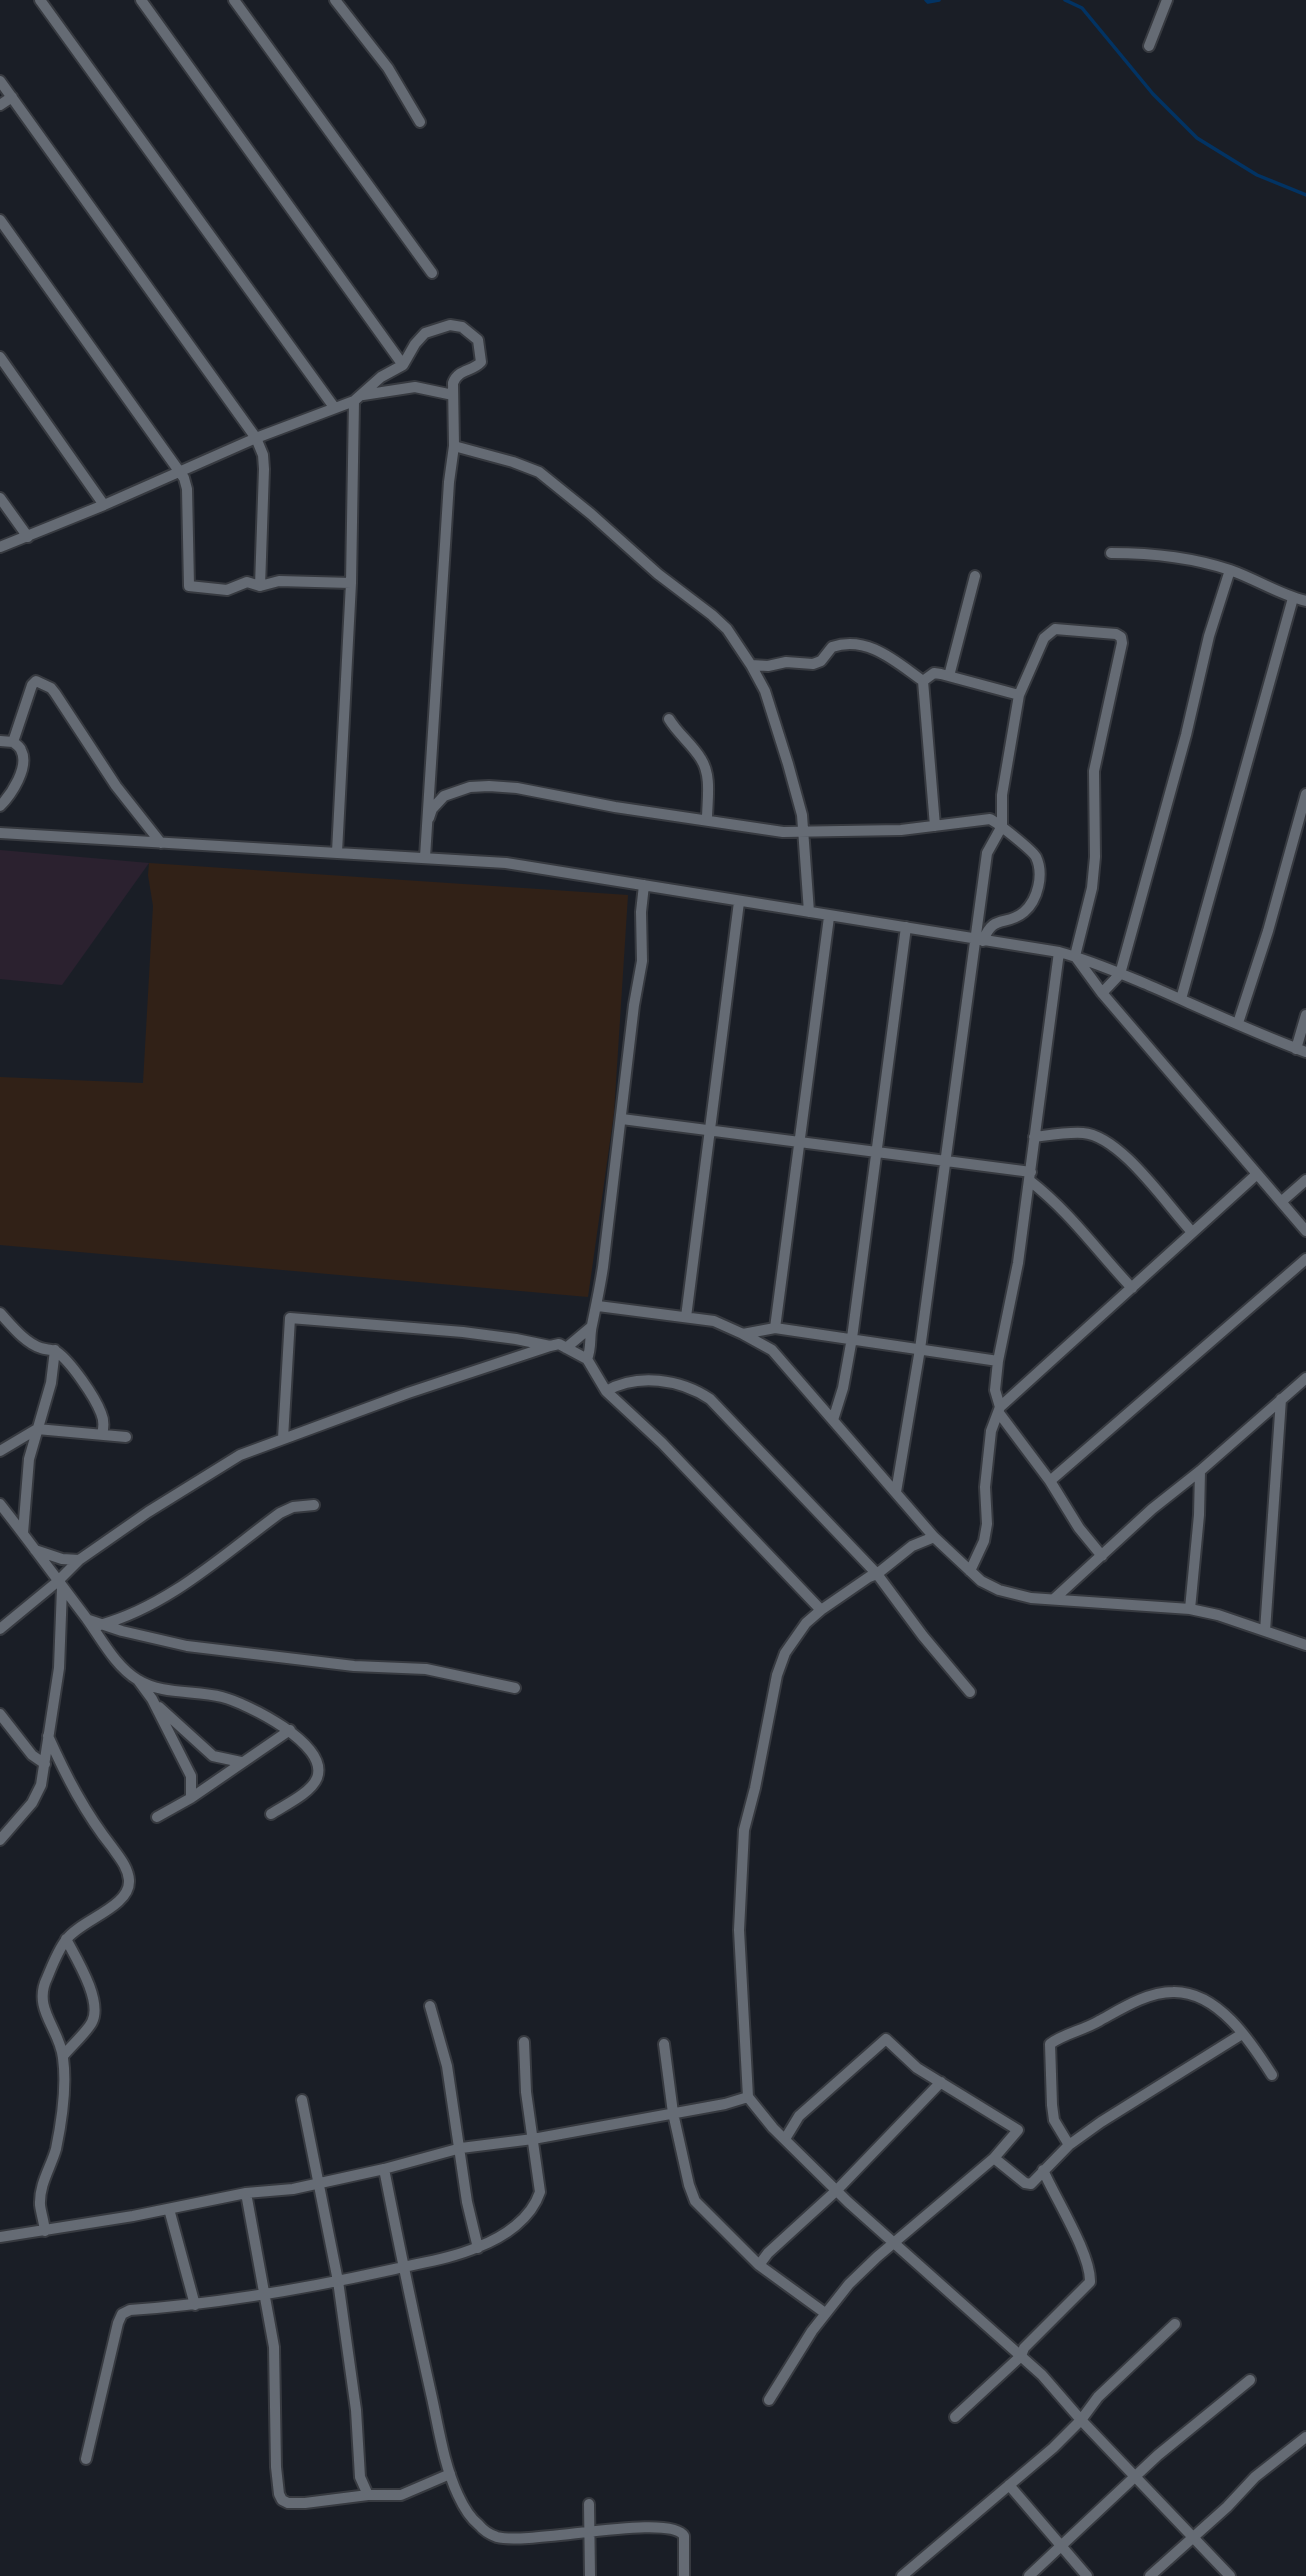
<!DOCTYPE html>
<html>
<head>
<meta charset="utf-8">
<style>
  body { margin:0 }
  canvas { display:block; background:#1a1e26 }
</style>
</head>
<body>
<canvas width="1306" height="2576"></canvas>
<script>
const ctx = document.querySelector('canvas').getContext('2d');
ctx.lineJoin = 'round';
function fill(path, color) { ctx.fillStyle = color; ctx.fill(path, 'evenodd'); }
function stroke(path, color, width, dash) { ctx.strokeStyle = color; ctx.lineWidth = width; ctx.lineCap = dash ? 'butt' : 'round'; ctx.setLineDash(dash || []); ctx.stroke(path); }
const education = new Path2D(`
  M149,863L628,895L614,1113L588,1297L0,1245V1077L143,1083L153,906L148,875Z`);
const medical = new Path2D(`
  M0,850L149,863L62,985L0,979Z`);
const stream = new Path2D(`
  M926,0L928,2L939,0
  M1065,0L1082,8L1153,94L1197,138L1257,175L1306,195`);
const minor = new Path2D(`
  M40,0L334,407
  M141,0L403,365
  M234,0L432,273
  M335,0L388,68L420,122
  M1149,46L1167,0
  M0,81L256,438L263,455L264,469L260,586
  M0,105L12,97
  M0,220L184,478L187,489L189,586L227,590L247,582L260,586L279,581L351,583
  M0,357L104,505
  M363,395L415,387L453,395
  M454,446L513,462L539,472L591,514L658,574L712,615L727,629L751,665L765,691L788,764L802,815L809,912
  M0,498L28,537
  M0,547L104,505L256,438L354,401L381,377L403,365L415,344L425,333L450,325L462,327L478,340L481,362C472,372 458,369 453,383L454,446L449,482L425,857
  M1111,553C1153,553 1191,557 1230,570C1256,579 1280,595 1306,601
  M751,665L768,666L786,662L813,664L821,661L832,647C868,635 896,662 923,681L934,673L941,674L1019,695
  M949,676L975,576
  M923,681L935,826
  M669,719C678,734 692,744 701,759C712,776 707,800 707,820
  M0,741L13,742C16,744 20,747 21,750C30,767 11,795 0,806
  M13,742L32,685L36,681L51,688L55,693L116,786L161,843
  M429,818L432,809L444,796L470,787L489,786L517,788L615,807L783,832L901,830L990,819C998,823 1032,850 1036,857C1044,874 1038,900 1024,912C1006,927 993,913 983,941
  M0,833L506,863L1059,952C1089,960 1117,972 1146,984C1199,1007 1252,1032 1306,1052
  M337,852L351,583L354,401
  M1102,993L1120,974L1186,735L1209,636L1230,570
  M1181,999L1293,598
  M1238,1023L1268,931L1306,794
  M1296,1049L1306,1015
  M622,1119L1031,1172
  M1034,1137C1050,1135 1067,1132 1083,1133C1121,1136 1166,1204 1192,1232
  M1030,1181C1071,1213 1097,1251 1132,1288
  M1281,1202L1306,1180
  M598,1306L714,1321L743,1334L775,1328L998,1361
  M0,1313C11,1325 25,1343 41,1348C46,1350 52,1349 57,1352C71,1362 95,1397 101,1413C104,1420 104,1427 102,1434
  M686,1317L739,902
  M775,1328L829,917
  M743,1334L772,1350L934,1537L981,1581L999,1590L1031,1598L1190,1609L1218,1615L1306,1645
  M566,1348L591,1327
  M587,1359C592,1347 589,1337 592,1325C596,1306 600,1287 603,1267L634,1005L642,961L641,912L644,885
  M606,1391C638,1373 680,1379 710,1399L877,1574L923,1636L970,1692
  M1000,1407L1257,1174
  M999,1413L1050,1481L1079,1528L1102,1556
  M833,1420L843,1388L852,1338L906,927
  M283,1438L290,1318L463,1332L516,1339L550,1346
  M0,1451L37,1429L126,1437
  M1050,1481L1306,1259
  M896,1492L920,1349L987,853L1002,826V795L1019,695L1044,638L1055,629L1116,634L1121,637L1122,643L1094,771L1095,857L1092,888L1075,956L1102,993L1306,1231
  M0,1504C30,1542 58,1581 87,1619C102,1640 116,1667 138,1680C162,1695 196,1690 222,1697C246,1703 330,1744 317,1778C311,1793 285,1805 271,1814
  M23,1533L29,1459L51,1383L55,1350
  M35,1550L62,1559L79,1560
  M970,1571L984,1541L987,1524L985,1487L991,1431L1000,1407L995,1390L998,1361L1018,1263L1059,952
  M1054,1599L1152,1509L1200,1471L1306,1378
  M1190,1609L1199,1515L1200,1471
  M821,1610L869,1577L877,1574L912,1546L934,1537
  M89,1620L122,1631L187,1646L354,1666L426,1669L515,1688
  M100,1625C169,1606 224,1554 280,1513L293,1507L314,1505
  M0,1629L57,1582L79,1560L148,1512L240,1455L408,1393L550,1346L559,1344L587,1359L606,1391L662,1443L821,1610L806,1623L785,1653L777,1675L755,1788L744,1830L739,1930L748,2097L773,2128L848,2202L1042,2375L1081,2420L1230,2576
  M1265,1631L1281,1399
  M138,1680L152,1699L191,1776V1798
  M159,1707L213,1756L241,1762
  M0,1714L32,1755L45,1764
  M157,1817L191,1798L290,1730
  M0,1840L32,1803L41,1785L59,1668L62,1588
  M430,2006L447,2066L467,2202L478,2248
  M664,2044L673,2113L689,2185L695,2201L759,2265L825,2313
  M63,2056C71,2046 87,2032 92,2022C103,2001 76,1958 66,1939
  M302,2100L338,2281L356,2410L360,2477L368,2495
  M1069,2145L1054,2120L1052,2105L1050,2044C1063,2034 1084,2030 1099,2021C1121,2009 1147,1992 1173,1992C1218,1991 1251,2042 1272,2075
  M994,2158L1025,2183L1031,2184L1069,2145L1101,2122L1242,2034
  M384,2169C399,2245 415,2322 432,2398C439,2430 444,2465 458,2495C463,2506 470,2518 479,2525C483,2530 491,2535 497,2537C529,2546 670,2512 684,2536V2576
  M246,2193L274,2347L276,2467L279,2494L282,2500L288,2503H305L368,2495H401L450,2474
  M169,2209L195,2305
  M45,2231C44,2222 41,2213 40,2205C39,2184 51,2167 56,2149C62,2120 67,2087 63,2058C60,2029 32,2009 47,1978C52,1966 58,1950 66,1940C80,1920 131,1907 129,1880C128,1867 119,1857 112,1847C85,1813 66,1776 48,1736
  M0,2237L133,2216L246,2193L293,2189L384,2169L461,2148L533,2139L725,2104L748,2097
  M759,2265L768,2253L837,2190L941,2082
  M769,2400L812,2331L849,2284L877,2257L994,2158L1018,2130L917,2068L886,2039L799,2116L785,2139
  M955,2417L1021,2356L1024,2348L1090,2282C1091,2254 1055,2198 1043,2170
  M86,2459L118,2323L122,2314L130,2310C218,2304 304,2289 390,2270C419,2263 450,2259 478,2247C504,2237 531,2219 540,2192L526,2092L524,2042
  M1009,2485L1087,2576
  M589,2504L590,2576
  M902,2576L1053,2448L1081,2420L1098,2397L1175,2324
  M1029,2576L1158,2455L1250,2380
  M1150,2576L1227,2507L1255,2477L1306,2437`);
fill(education, '#312117');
fill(medical, '#2b212f');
stroke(stream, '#023363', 3.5);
stroke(minor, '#373a40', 14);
stroke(minor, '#656b74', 10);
</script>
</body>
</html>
